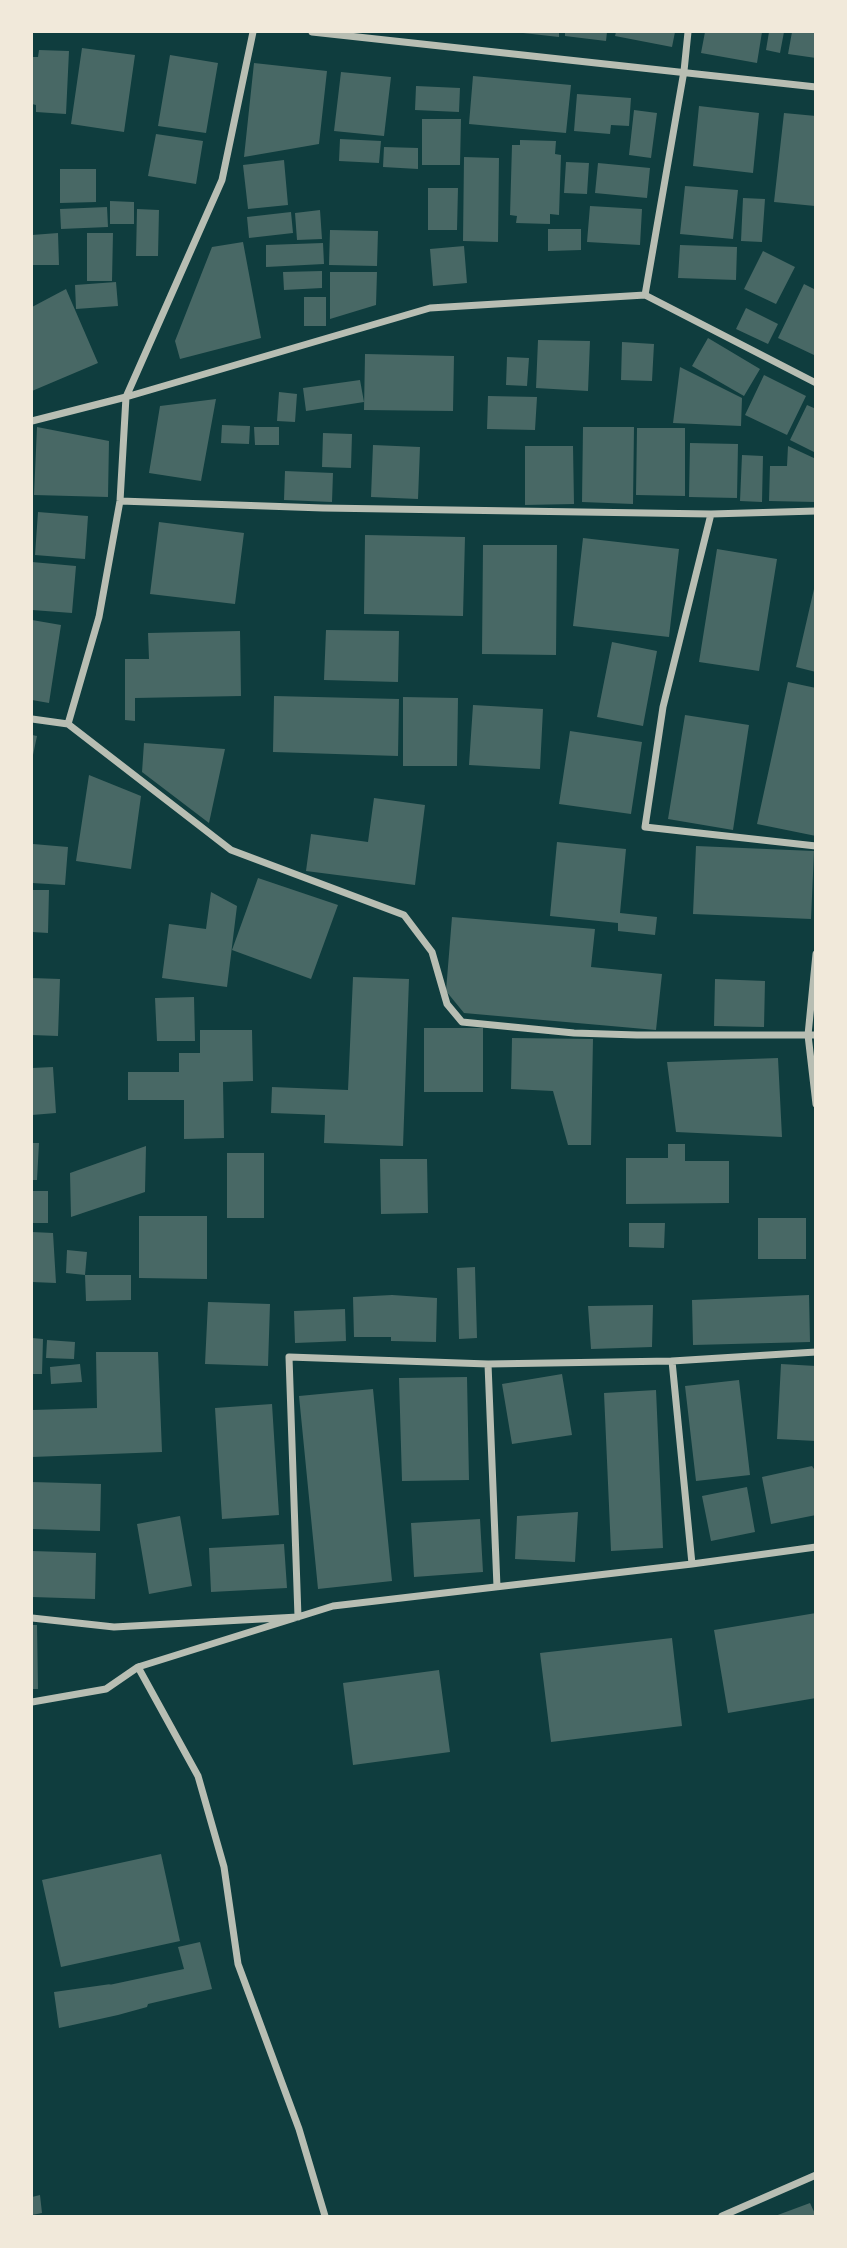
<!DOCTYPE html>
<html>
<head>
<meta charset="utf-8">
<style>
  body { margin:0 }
  #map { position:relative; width:847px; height:2248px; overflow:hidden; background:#0f3d3e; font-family:"DM Sans",sans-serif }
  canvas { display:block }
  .frame { position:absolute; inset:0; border:33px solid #f1e9da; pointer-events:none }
</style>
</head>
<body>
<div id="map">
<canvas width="847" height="2248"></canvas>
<div class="frame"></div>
</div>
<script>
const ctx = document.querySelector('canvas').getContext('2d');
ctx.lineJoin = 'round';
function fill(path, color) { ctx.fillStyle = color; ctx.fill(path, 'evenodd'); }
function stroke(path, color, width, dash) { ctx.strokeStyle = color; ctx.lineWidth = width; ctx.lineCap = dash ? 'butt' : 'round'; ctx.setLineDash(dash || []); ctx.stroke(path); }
const building = new Path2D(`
  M523,32H559V37L523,33Z
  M565,32H607L606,41L565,36Z
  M616,32H675L672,47L615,36Z
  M705,32H762L757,63L701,53Z
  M769,32H784L780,53L766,50Z
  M792,32H816V58L788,54Z
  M82,48L135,55L124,132L71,124Z
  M39,50L69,51L66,114L36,112V105L32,104V57H38Z
  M170,55L218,63L206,133L158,126Z
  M254,63L327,71L319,144L244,157Z
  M341,72L391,77L384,136L334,131Z
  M473,76L571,85L566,133L469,124Z
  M416,86L460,88L459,112L415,110Z
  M577,94L631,98L629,126L611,125L610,134L574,131Z
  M699,106L759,113L753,173L693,166Z
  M634,110L657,113L651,158L629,155Z
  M784,113L816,116L815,206L774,202Z
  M422,119H461L460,165H422Z
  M156,134L203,141L196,184L148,176Z
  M340,139L381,141L379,163L339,161Z
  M520,140L556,141L555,154L561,155L559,215L550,214V224L516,223L517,216L510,215L512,145H520Z
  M384,147L418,148V169L383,167Z
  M464,157L499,158L498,242L463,241Z
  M284,160L288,205L248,209L243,165Z
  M566,162L589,163L587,194L564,193Z
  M598,163L650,168L647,198L595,193Z
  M60,169H96V202L60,203Z
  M685,186L738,190L733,239L680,234Z
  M428,188H458L457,230H428Z
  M743,198L765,199L762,242L741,241Z
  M110,201L134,202V224H110Z
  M590,206L642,209L640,245L587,242Z
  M107,207L108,227L61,229L60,209Z
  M137,209L159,210L158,256H136Z
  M320,210L322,239L297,240L295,213Z
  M291,212L293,233L249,238L247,217Z
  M548,229H581V250L548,251Z
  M330,230L378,231L377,266L329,265Z
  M58,233L59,265H32V235Z
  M87,233H113L112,281H87Z
  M243,242L261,338L180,359L175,341L212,247Z
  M323,243L324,264L266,267V245Z
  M680,245L737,247L736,280L678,278Z
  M464,246L467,283L433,286L430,249Z
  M763,251L795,267L776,304L744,289Z
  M322,271V288L284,290L283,272Z
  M330,272H377L376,305L330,319Z
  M116,282L118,306L76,309L75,285Z
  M804,284L816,290L814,355L778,338Z
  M66,289L98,363L32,391V307Z
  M304,297H326V326H304Z
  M746,308L778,324L768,344L736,329Z
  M708,338L760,369L744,396L692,366Z
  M538,340L590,341L588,391L536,388Z
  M622,342L654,344L652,381L621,380Z
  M365,354L454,356L453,411L364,410Z
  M507,357L529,358L527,386L506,385Z
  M680,367L742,398L741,426L673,423Z
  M764,375L806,396L787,435L745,415Z
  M360,380L364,402L306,411L303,388Z
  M279,392L297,394L295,422L277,421Z
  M488,396L537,397L535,430L487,429Z
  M216,399L201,481L149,473L160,406Z
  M807,405L816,409V453L790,440Z
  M222,425L250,426L249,444L221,443Z
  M37,427L109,441L108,497L34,495Z
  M254,427H279V445H255Z
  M583,427H634L633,504L582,502Z
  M637,428H685V496L636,495Z
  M323,433L352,434L351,468L322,467Z
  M690,443L738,444L737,498L689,497Z
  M373,445L420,447L418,499L371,497Z
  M525,446H573L574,504L525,505Z
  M788,446L816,459V502L769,501L770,466H787Z
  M742,455L763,456L762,502L740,501Z
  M285,471L333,473L332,502L284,500Z
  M38,512L88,516L85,559L35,555Z
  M159,522L244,533L235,604L150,594Z
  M365,535L465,537L463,616L364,614Z
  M583,538L679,549L669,637L573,626Z
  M483,545H557L556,655L482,654Z
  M717,549L777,559L759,671L699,662Z
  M32,562L76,566L72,613L32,610Z
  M814,589H816V672L796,667Z
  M32,620L61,625L49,703L32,700Z
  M326,630L399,631L398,682L324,680Z
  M240,631L241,696L135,698V721L125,720V659H149L148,633Z
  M612,642L657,651L643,726L597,717Z
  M788,682L816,688V836L757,824Z
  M274,696L399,699L398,756L273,752Z
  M403,697L458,698L457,766H403Z
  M473,705L543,709L540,769L469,765Z
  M685,715L749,725L733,830L668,819Z
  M570,731L642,742L631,814L559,804Z
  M32,735L37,736L33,755H32Z
  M144,743L225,749L209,823L142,772Z
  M89,775L141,796L131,869L76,861Z
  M374,798L425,805L415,885L306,871L311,834L368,842Z
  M557,842L626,849L620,913L657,917L655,935L618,931V923L550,916Z
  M33,844L68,847L65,885L32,883Z
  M696,846L814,851L811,919L693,914Z
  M258,878L338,905L311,979L232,950Z
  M32,890H49L48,933L32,932Z
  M211,892L237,906L227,987L162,978L169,924L206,929Z
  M452,917L595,929L591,967L662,974L656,1030L464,1013L446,991Z
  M353,977L409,979L403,1146L324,1143L325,1115L271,1113L272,1087L348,1090Z
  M32,978L60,979L58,1036L32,1035Z
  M715,979L765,981L764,1027L714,1026Z
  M194,997L195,1041H157L155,998Z
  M424,1028H483V1092H424Z
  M200,1030H252L253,1081L223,1082L224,1138L184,1139V1100H128V1072H179V1053H200Z
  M512,1038L593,1039L591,1145H568L553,1091L511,1089Z
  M778,1058L782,1137L676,1132L667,1062Z
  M53,1067L56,1113L32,1115V1068Z
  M32,1143H39L37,1180H32Z
  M668,1144H685V1161H729V1203L626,1204V1158H668Z
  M146,1146L145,1192L71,1217L70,1173Z
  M227,1153H264V1218H227Z
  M380,1159H427L428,1213L381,1214Z
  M32,1191H48V1223H32Z
  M139,1216H207V1279L139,1278Z
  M758,1218H806V1259H758Z
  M629,1223H665L664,1248L629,1247Z
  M32,1232L53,1233L56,1283L32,1282Z
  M67,1250L87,1252L85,1275H131V1300L86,1301L85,1275L66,1273Z
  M475,1267L477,1338L459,1339L457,1268Z
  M392,1295L437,1298L436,1342L391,1341V1337H354L353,1297Z
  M809,1295L810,1342L693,1345L692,1300Z
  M208,1302L270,1304L268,1366L205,1364Z
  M653,1305L652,1347L591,1349L588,1306Z
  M345,1309L346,1341L295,1343L294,1311Z
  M32,1338L43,1339L42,1374H32Z
  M47,1340L75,1342L74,1359L46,1358Z
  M96,1352H158L162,1452L32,1457V1410L97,1408Z
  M80,1364L82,1382L51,1384L50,1367Z
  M781,1364L816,1366V1441L777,1439Z
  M562,1374L572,1435L512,1444L502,1384Z
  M467,1377L469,1480L402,1481L399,1378Z
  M739,1380L750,1475L696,1481L685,1386Z
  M373,1389L392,1581L318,1589L299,1396Z
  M656,1390L663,1548L611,1551L604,1393Z
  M272,1404L279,1515L222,1519L215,1408Z
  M812,1466L816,1472V1515L771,1524L762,1477Z
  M32,1482L101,1484L100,1531L32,1529Z
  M747,1487L755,1532L711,1541L702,1496Z
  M578,1512L575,1562L515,1559L517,1516Z
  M180,1516L192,1586L149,1594L137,1524Z
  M480,1519L483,1572L414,1577L411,1523Z
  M284,1544L287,1588L211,1592L209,1548Z
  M32,1551L96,1553L95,1599L32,1597Z
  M816,1613V1698L728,1713L714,1630Z
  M32,1625H37L38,1689H32Z
  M672,1638L682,1726L551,1742L540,1653Z
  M439,1670L450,1752L353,1765L343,1683Z
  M161,1854L180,1941L61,1967L42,1880Z
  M200,1942L212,1989L148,2004L147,2007L118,2015L59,2028L54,1992L111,1984L109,1985L184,1969L178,1947Z
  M40,2195L42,2213L32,2215V2197Z
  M810,2203L816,2216H775Z`);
const minor = new Path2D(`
  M312,32L816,87
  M645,295L684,71L688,32
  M32,421L126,397L430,308L645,295L816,383
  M120,501L323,508L711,514L816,511
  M711,514L663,707L645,827L816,846
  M32,719L68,724L231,850L404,915L432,952L447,1004L462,1022L574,1033L637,1035H816
  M68,724L99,617L120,501L126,397L222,180L253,32
  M816,954L808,1035L816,1104
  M672,1361L692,1564
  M488,1364L497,1587
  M32,1618L114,1627L298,1617L289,1357L488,1364L672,1361L816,1352
  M138,1667L198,1776L224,1867L238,1964L299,2129L325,2216
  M32,1702L106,1689L138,1667L333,1606L692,1564L816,1547
  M722,2216L816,2175`);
fill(building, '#486865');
stroke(minor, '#b8beb3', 7);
</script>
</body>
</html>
